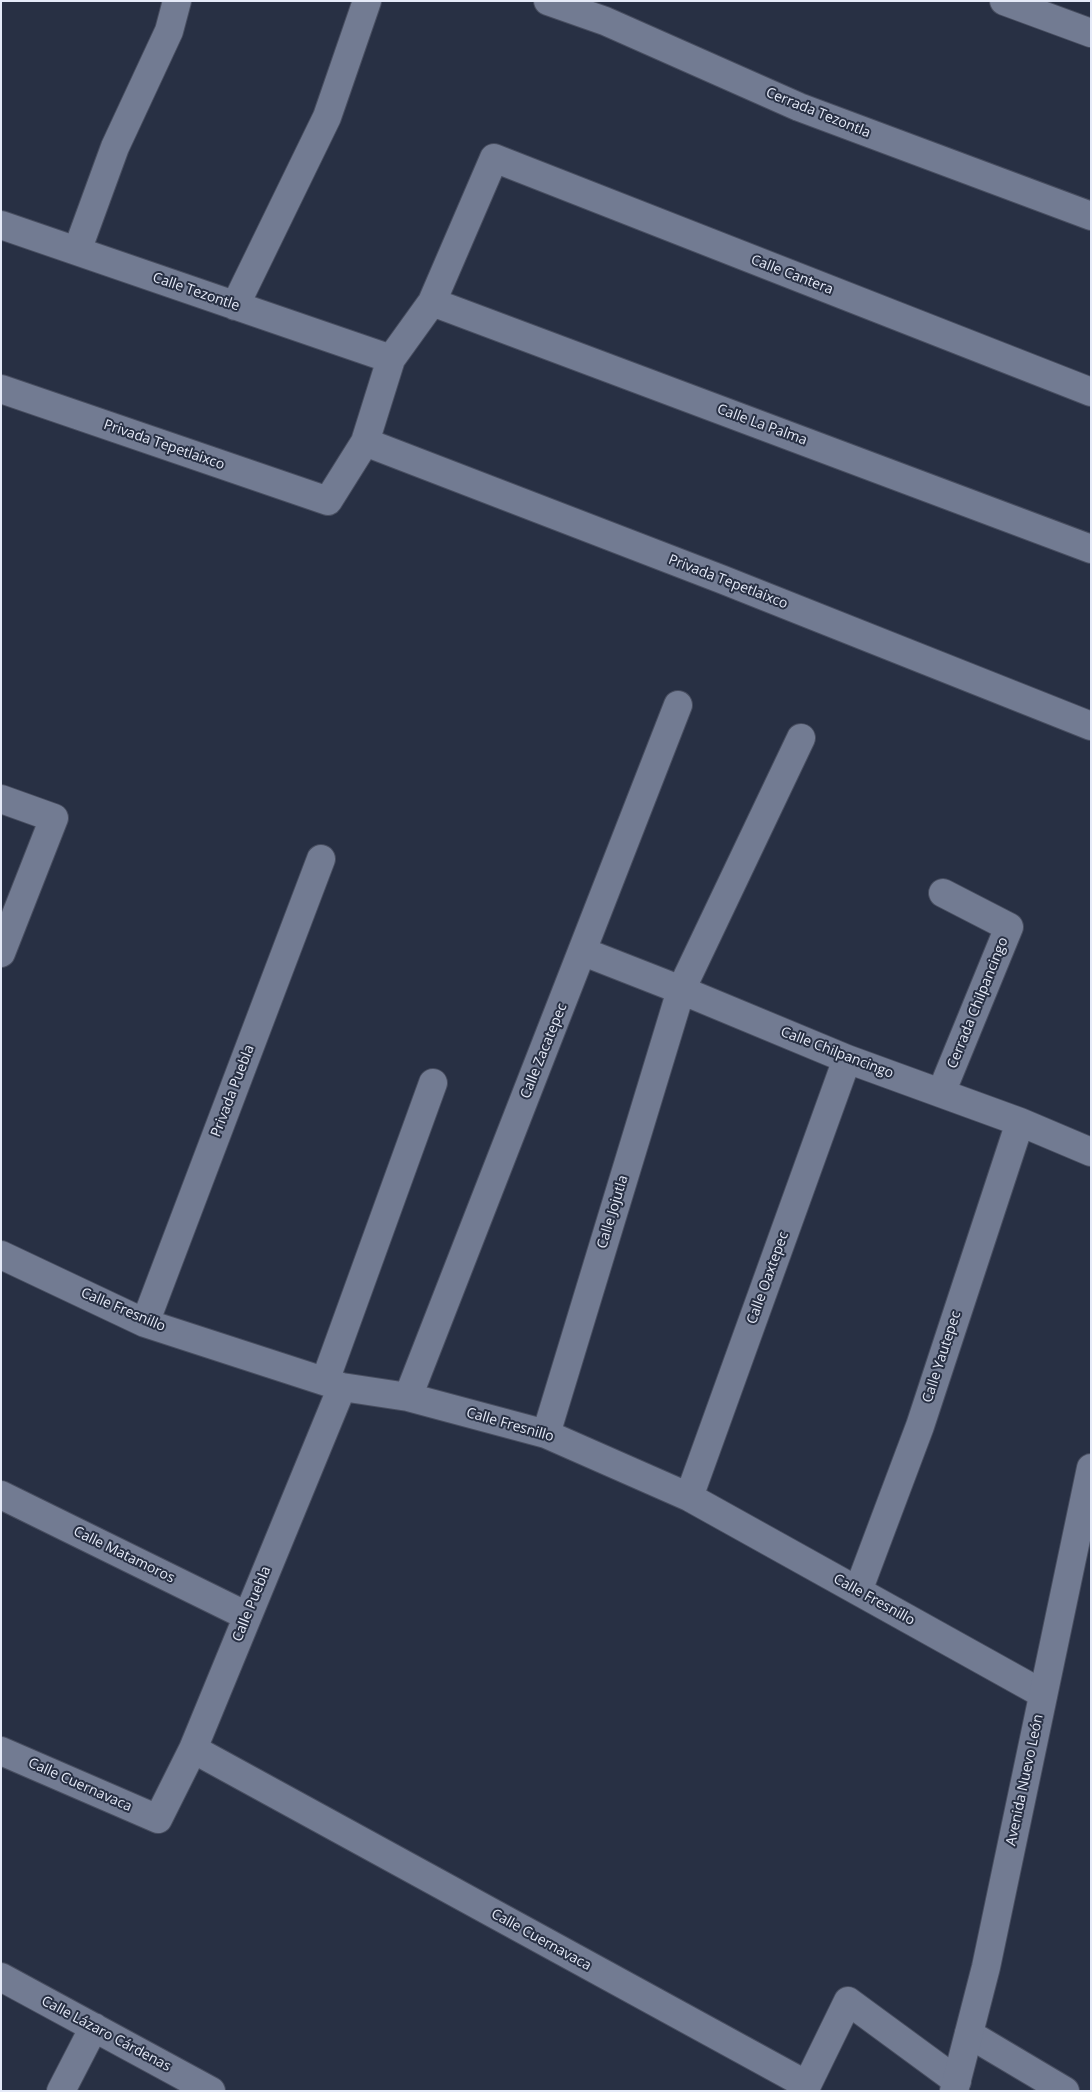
<!DOCTYPE html>
<html>
<head>
<meta charset="utf-8">
<style>
  body { margin:0 }
  #map { position:relative; width:1092px; height:2092px; overflow:hidden; background:#283044; font-family:"Open Sans",sans-serif }
  canvas { display:block }
  .frame { position:absolute; inset:0; border:2px solid #e5eaf8; pointer-events:none }
</style>
</head>
<body>
<div id="map">
<canvas width="1092" height="2092"></canvas>
<div class="frame"></div>
</div>
<script>
const ctx = document.querySelector('canvas').getContext('2d');
ctx.lineJoin = 'round';
function stroke(path, color, width, dash) { ctx.strokeStyle = color; ctx.lineWidth = width; ctx.lineCap = dash ? 'butt' : 'round'; ctx.setLineDash(dash || []); ctx.stroke(path); }
function drawText(font, color, halo, rows, align = 'center') {
  ctx.font = font + ' "Open Sans",sans-serif'; ctx.lineWidth = 4; ctx.setLineDash([]); ctx.textBaseline = 'middle'; ctx.strokeStyle = halo; ctx.fillStyle = color; for (const [text, x, y, turn = 0] of rows) {
    ctx.save(); ctx.translate(x, y); ctx.rotate((+turn || 0) * Math.PI / 180); ctx.textAlign = isNaN(turn) ? turn : align; if (halo) ctx.strokeText(text, 0, 0); ctx.fillText(text, 0, 0); ctx.restore();
  }
}
const street = new Path2D(`
  M548,1L605,21L799,107L1091,216
  M1004,1L1091,33
  M1,225L391,359
  M77,251L115,147L169,31L177,1
  M432,302L1091,549
  M235,306L327,117L367,1
  M1,389L328,501L365,442L391,359L432,302L494,158L1091,392
  M365,442L721,579L1091,726
  M1,799L54,818L1,953
  M584,952L681,990L847,1059L1020,1122L1091,1152
  M941,1093L1009,927L943,893
  M1,1255L145,1323L342,1387L408,1397L546,1434L689,1497L1043,1694
  M145,1323L321,859
  M325,1381L433,1083
  M408,1397C498,1166 590,936 678,705
  M546,1434L681,990L801,738
  M1,1495L247,1616
  M689,1497L847,1059
  M858,1591L920,1426L1020,1122
  M193,1749L807,2085L848,2001L957,2081
  M1,1751L158,1819L193,1749L342,1387
  M1,1977L211,2091
  M969,2034L1065,2091
  M61,2091L94,2027`);
const secondary = new Path2D(`
  M954,2091L986,1967L1091,1468`);
const streetNames = [
  ["Cerrada Tezontla",818,113,22],
  ["Calle Cantera",792,275,21],
  ["Calle Tezontle",196,292,19],
  ["Calle La Palma",762,425,20],
  ["Privada Tepetlaixco",164,445,19],
  ["Privada Tepetlaixco",728,582,21],
  ["Cerrada Chilpancingo",978,1003,-68],
  ["Calle Zacatepec",544,1051,-68],
  ["Calle Chilpancingo",837,1053,21],
  ["Privada Puebla",233,1091,-69],
  ["Calle Jojutla",613,1212,-73],
  ["Calle Oaxtepec",768,1278,-70],
  ["Calle Fresnillo",123,1310,23],
  ["Calle Yautepec",942,1357,-72],
  ["Calle Fresnillo",510,1425,16],
  ["Calle Matamoros",124,1555,26],
  ["Calle Fresnillo",874,1600,29],
  ["Calle Puebla",252,1604,-68],
  ["Avenida Nuevo León",1025,1780,-78],
  ["Calle Cuernavaca",80,1785,24],
  ["Calle Cuernavaca",541,1940,29],
  ["Calle Lázaro Cárdenas",106,2034,28]
];
stroke(street, '#484e60', 30);
stroke(secondary, '#484e60', 30);
stroke(street, '#727b92', 28);
stroke(secondary, '#727b92', 28);
drawText('14px', '#e5eaf8', '#283044', streetNames);
</script>
</body>
</html>
